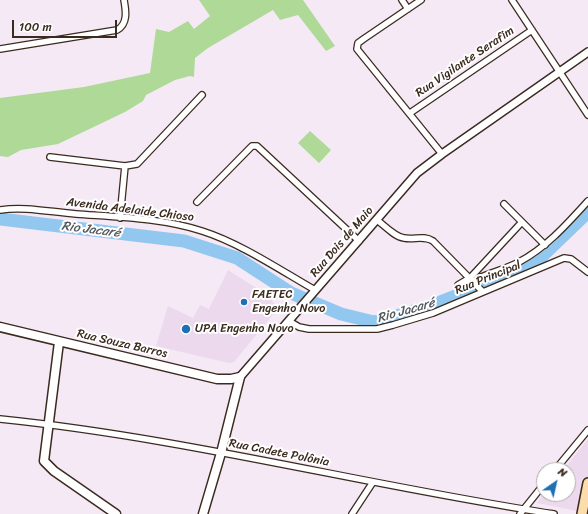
<!DOCTYPE html>
<html>
<head>
<meta charset="utf-8">
<style>
  body { margin:0 }
  #map { position:relative; width:588px; height:514px; overflow:hidden; background:#f4e9f5; font-family:Sriracha,sans-serif }
  canvas { display:block }
  .north { position:absolute; left:536px; top:462px; width:40px; height:40px; box-sizing:border-box; background:#fff; border:1px solid #b1aaa5; border-radius:50%; rotate:34deg; font-size:11px; font-weight:700; line-height:16px; text-align:center; color:#3b2a1e }
  .north::after { content:''; display:block; margin:auto; width:14px; height:18px; background:#1f6fb2; clip-path:polygon(50% 0,100% 100%,50% 72%,0 100%) }
  .scale { position:absolute; left:12px; top:20px; width:105px; height:18px; box-sizing:border-box; border:2px solid #3b2a1e; border-top:0; padding-left:5px; font-size:12px; line-height:14px; white-space:nowrap; color:#3b2a1e; -webkit-text-stroke:3px #fff; paint-order:stroke }
</style>
</head>
<body>
<div id="map">
<canvas width="588" height="514"></canvas>
<div class="north">N</div>
<div class="scale">100 m</div>
</div>
<script>
const ctx = document.querySelector('canvas').getContext('2d');
ctx.lineJoin = 'round';
function fill(path, color) { ctx.fillStyle = color; ctx.fill(path, 'evenodd'); }
function stroke(path, color, width, dash) { ctx.strokeStyle = color; ctx.lineWidth = width; ctx.lineCap = dash ? 'butt' : 'round'; ctx.setLineDash(dash || []); ctx.stroke(path); }
function drawText(font, color, halo, rows, align = 'center') {
  ctx.font = font + ' Sriracha,sans-serif'; ctx.lineWidth = 4; ctx.setLineDash([]); ctx.textBaseline = 'middle'; ctx.strokeStyle = halo; ctx.fillStyle = color; for (const [text, x, y, turn = 0] of rows) {
    ctx.save(); ctx.translate(x, y); ctx.rotate((+turn || 0) * Math.PI / 180); ctx.textAlign = isNaN(turn) ? turn : align; if (halo) ctx.strokeText(text, 0, 0); ctx.fillText(text, 0, 0); ctx.restore();
  }
}
const built = new Path2D(`
  M228,270L269,296L276,307L275,312L234,362L229,363L156,346L168,306L193,318L200,305L209,309Z
  M588,439V513L537,503L544,494H568V470H563Z`);
const green = new Path2D(`
  M199,0H303L335,46L326,51L298,15L280,20L273,10L208,48L195,58L194,77L190,76L175,80L146,95L143,101L125,112L58,144L21,150L8,157L0,156V98L84,87L150,73L156,29L169,32L188,21L194,29L210,16Z
  M310,131L331,150L319,163L298,143Z`);
const river = new Path2D(`
  M0,219L184,241L237,258L291,293L341,314L374,322L425,308L501,278L538,260L588,212`);
const minor = new Path2D(`
  M402,0L408,9
  M421,0L365,38L358,43L357,49L442,154
  M512,0L588,115
  M0,49L117,30C128,24 126,11 124,0
  M410,113L532,30
  M50,157L125,166L137,164L202,95
  M197,202L252,146H257L359,241
  M504,204L545,245
  M0,210C25,206 50,212 76,214C117,217 162,218 202,231C240,243 280,270 315,290
  M120,218L125,166
  M377,220C385,226 395,237 404,238C415,240 423,235 433,241L482,291
  M521,223L470,278L458,285V288C464,290 473,281 479,278C492,272 506,269 519,262C547,247 567,224 588,201
  M289,321L299,327L309,329H377L393,325L433,313L564,258L571,259L588,272
  M0,419C186,438 369,486 554,514
  M555,470L588,430
  M352,514L373,482
  M520,514L544,484`);
const tertiary = new Path2D(`
  M240,377L417,173L442,154L588,52`);
const secondary = new Path2D(`
  M0,327L217,379H231L240,377
  M59,342L44,461L54,471L116,514
  M203,514L221,453L240,377`);
const primary = new Path2D(`
  M582,514L588,483`);
const markers = [
  [244,302,4,"#1f6fb2"],
  [186,329,5,"#1f6fb2"]
];
const streetNames = [
  ["Rua Vigilante Serafim",465,62,-34],
  ["Avenida Adelaide Chioso",130,210,7],
  ["Rua Dois de Maio",342,242,-49],
  ["Rua Principal",488,278,-22],
  ["Rua Souza Barros",122,344,13],
  ["Rua Cadete Polônia",279,453,11]
];
const poiNames = [
  ["FAETEC",252,295],
  ["Engenho Novo",252,309],
  ["UPA Engenho Novo",195,329]
];
const waterNames = [
  ["Rio Jacaré",91,230,7],
  ["Rio Jacaré",406,311,-16]
];
fill(built, '#ecd9ee');
fill(green, '#aed996');
stroke(river, '#92c7f0', 13);
stroke(minor, '#3b2a1e', 8);
stroke(tertiary, '#3b2a1e', 10);
stroke(secondary, '#3b2a1e', 11);
stroke(primary, '#3b2a1e', 12);
stroke(minor, '#fff', 5.5);
stroke(tertiary, '#fff', 7);
stroke(secondary, '#fff', 8);
stroke(primary, '#fddcac', 9);
for (const [x, y, r, color] of markers) { const dot = new Path2D(); dot.arc(x, y, r, 0, 2 * Math.PI); ctx.fillStyle = color; ctx.fill(dot); stroke(dot, '#fff', 1.5); }
drawText('12px', '#3b2a1e', '#fff', streetNames);
drawText('12px', '#3b2a1e', '#fff', poiNames, 'left');
drawText('italic 13px', '#55595d', '#fff', waterNames);
</script>
</body>
</html>
